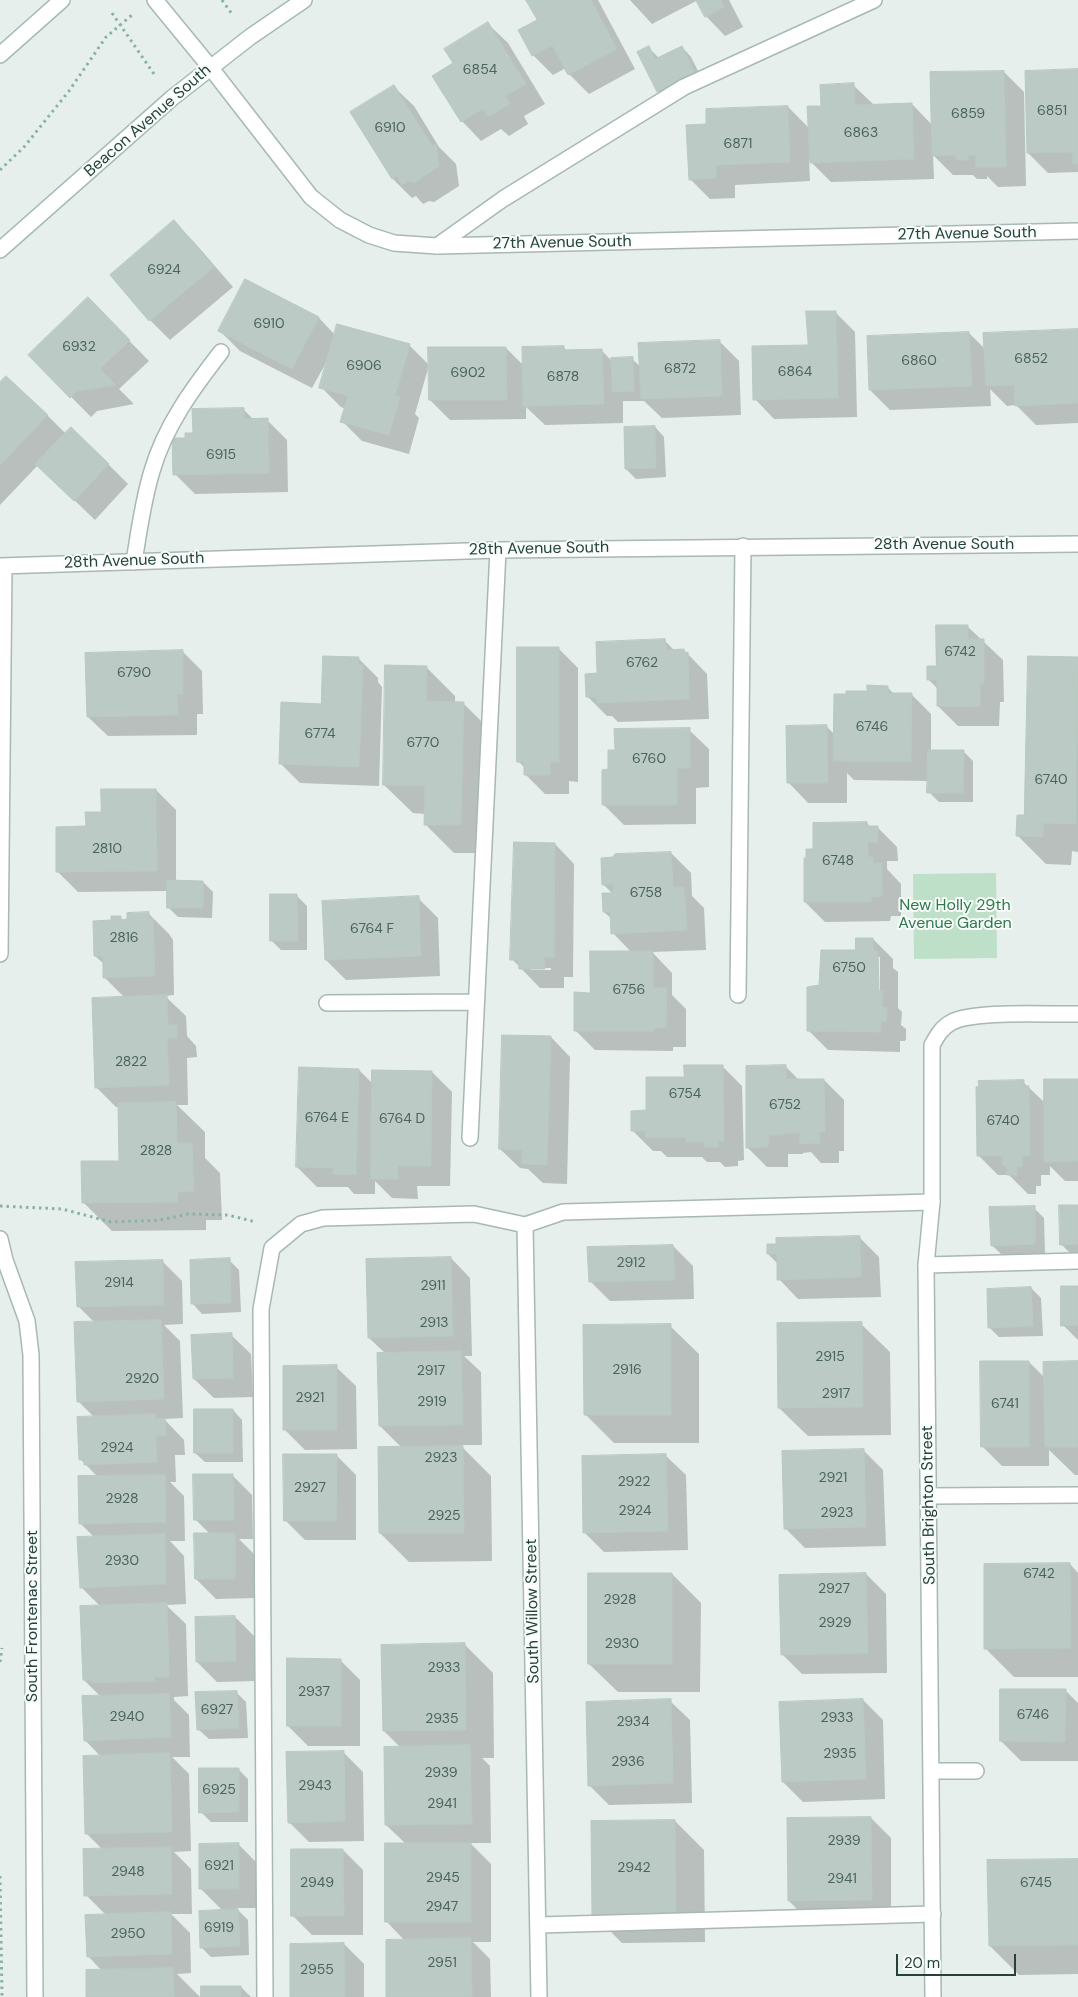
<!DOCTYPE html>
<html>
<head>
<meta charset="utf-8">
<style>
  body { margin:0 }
  #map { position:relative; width:1078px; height:1997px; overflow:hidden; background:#e6efeb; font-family:"DM Sans",sans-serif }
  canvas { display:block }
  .scale { position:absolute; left:896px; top:1954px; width:120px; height:22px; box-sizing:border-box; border:2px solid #24423a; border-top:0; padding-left:6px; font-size:15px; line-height:18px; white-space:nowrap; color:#24423a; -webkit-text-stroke:4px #f7fbf9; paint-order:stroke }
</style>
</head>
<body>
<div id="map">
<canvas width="1078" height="1997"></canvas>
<div class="scale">20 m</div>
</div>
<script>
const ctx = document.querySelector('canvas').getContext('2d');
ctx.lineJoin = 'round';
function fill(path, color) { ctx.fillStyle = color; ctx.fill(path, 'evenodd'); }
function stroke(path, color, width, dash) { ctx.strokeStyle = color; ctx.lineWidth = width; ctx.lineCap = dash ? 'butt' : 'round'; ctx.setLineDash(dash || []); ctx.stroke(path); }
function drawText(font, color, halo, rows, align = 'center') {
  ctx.font = font + ' "DM Sans",sans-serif'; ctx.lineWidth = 4; ctx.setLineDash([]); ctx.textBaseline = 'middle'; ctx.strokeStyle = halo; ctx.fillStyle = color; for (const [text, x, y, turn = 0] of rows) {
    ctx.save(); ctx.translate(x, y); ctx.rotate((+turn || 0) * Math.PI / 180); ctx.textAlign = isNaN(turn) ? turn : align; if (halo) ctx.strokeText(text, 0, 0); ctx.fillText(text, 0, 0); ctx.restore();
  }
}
const green = new Path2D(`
  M996,873L997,958L914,959L913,874Z`);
const shadow = new Path2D(`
  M527,0H598L635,69L589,94L569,74L566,68L553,75L533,55L538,21Z
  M630,0H729L743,27L725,36L706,16L698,0L652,24Z
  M488,24L508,43L545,104L524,116L528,124L509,136L501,129L481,141L462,121L455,64Z
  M682,47L691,57L704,83L668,101L658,91L638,53L649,48L659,58Z
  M1078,71V172L1048,173L1028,153Z
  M1004,72L1024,92L1026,186L998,187L987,176V179H977L973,175H953L933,155L934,179L831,182L809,160L810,181L735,185V198L710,199L690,179L708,125L788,107L810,129L822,107L853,85L873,104H912L933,126Z
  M394,87L414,106L439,147L456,164L459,186L434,202L429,201L423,204L416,196L412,198L393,179Z
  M174,222L194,242L233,287L170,340L150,320Z
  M246,281L319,318L335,335L409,345L429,365L415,414L419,418L409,454L362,441L342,421L346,409L341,407L321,387L327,361L312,388L240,351L220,331Z
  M835,312L855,332L857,417L774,419L755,399L809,346Z
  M108,319L149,361L119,389L134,404L97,411L91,417L30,355Z
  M1078,330V423L1036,425L1016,405L1007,406L990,389L991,406L890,410L870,390L969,333L985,349Z
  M719,341L739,361L741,415L662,418L644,401H623V423L545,425L526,407V419L450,420L430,400L506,348L524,366L563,347L567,351H602L611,360L632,359L641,367Z
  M0,384L47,415L66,434L108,464L128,484L95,520L38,465L0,505Z
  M243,409L254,420H267L287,440L288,492L195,494L175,474L186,439Z
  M655,427L664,437L666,477L636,479L626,469Z
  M968,627L1003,660L1004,702H1000L999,726H958L938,706L939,690L928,679Z
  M664,640L675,651L684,650L707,674L709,719L618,722L612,716H607L587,696L598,675Z
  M558,648L578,668V782L569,781V794H545L525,774V768L518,761Z
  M182,651L202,671L203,714H197V735L108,736L88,717Z
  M358,658L378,678V682L382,687L379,786L300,783L280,763Z
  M1030,658L1078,659V852L1072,851L1071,865L1046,864L1017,835L1026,816Z
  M426,667L455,696V703H463L492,732L490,853H454L425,824L426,814L413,813L384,785Z
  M887,687L894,694H911L931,714V751H963L973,761V802H939L929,792V781L854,780L847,773V803H808L789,783L826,726L834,734L868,692Z
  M689,730L709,749V787L696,788V824L624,825L604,805L609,771Z
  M156,790L176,810V881L203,882L213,892L212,918L178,917L168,907V891L78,892L58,872L87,828L103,813Z
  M867,823L870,827H877L897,847L898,861H887V869L901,884V916H891L890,921L825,922L805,902L814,850Z
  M555,844L574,864L573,977H564V988H540L512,959ZM530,968H551V970H530Z
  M671,853L691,873L692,896L704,908L706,950L652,952L672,973V995L686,1009V1047H673V1051L595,1050L575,1030L592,994L632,953L613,933L612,919L604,912L613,894L603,884Z
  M297,896L307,906V950H281L271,940Z
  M418,898L438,918L440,976L346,980L326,960Z
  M149,914L169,934L173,940L174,995L165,996L186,1016L187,1036L196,1046L197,1057L187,1058L188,1105H177L205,1132V1158L220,1173L222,1220H206V1230L112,1231L83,1202L121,1162L120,1107H116L96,1087L125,998L104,977V964L95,956L112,921L120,917L124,921Z
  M873,939L893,959V968L898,972V1008L902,1012L901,1025L906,1029V1039L905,1041H900V1052L828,1050L808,1030L821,987L857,951ZM877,957H880V997H878Z
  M551,1037L570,1057L567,1184L543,1183L528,1169L520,1168L500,1149Z
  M722,1066L742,1086L744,1160L738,1161V1166L725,1167L720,1162H707L702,1157H667L661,1151H653L633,1131L648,1112L686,1078Z
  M786,1067L799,1080H824L844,1100V1151H839V1163H821L811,1152L803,1153V1154H788V1167H767L747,1147Z
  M359,1070L374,1085L432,1072L452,1092L450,1186H417L418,1199L392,1198L375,1181V1194H354L348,1187H317L297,1167Z
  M1078,1080V1181H1065L1050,1166V1175H1041V1186H1036V1194H1028L1009,1175H998L978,1155L1023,1082L1045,1103Z
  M1078,1206V1261L1061,1244Z
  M1034,1208L1044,1218L1045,1254L1002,1255L992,1245Z
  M859,1237L879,1257L881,1297L798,1299L779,1279L778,1264L768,1254Z
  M673,1246L693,1266L694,1299L610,1301L590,1281Z
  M451,1258L470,1278L472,1356H464L481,1372L482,1445H460L491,1476L492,1561L409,1562L380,1533L402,1448L380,1426L386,1354L369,1338Z
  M229,1260L239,1270L241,1312L202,1314L193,1304Z
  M162,1261L182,1281L183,1324L164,1325L180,1341L183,1418L164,1419L184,1440L185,1455H175L176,1482H170L184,1496L185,1541H170L184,1556L186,1604L166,1605L186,1624L188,1696L174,1697V1700L189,1715L190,1757H172L189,1774L191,1851L174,1852L191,1869L192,1914H171L190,1933L191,1973L177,1974L200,1997H88L102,1971L88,1956L106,1915L86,1895L103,1850L86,1833L101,1757L85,1740L101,1697L84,1680L100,1606L81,1587L95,1538L80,1523L98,1477L80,1459L94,1417L78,1401L95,1323L78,1306Z
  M1078,1287V1340L1063,1325Z
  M1031,1288L1041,1298L1043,1336L999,1337L989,1327Z
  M861,1324L890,1352L891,1435L808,1436L779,1408Z
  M670,1326L699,1354V1443H614L586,1415Z
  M231,1335L251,1354L253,1397L214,1398L194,1379Z
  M1029,1362L1045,1378L1078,1362V1475H1075L1049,1450V1466H1002L982,1446Z
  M336,1367L356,1386L357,1449L305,1450L285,1430Z
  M233,1410L242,1420L243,1462H205L195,1453Z
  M863,1450L883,1470L886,1546L805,1548L785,1528Z
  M336,1455L356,1475V1540H305L285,1520Z
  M666,1456L686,1475L688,1550L604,1552L584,1532Z
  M232,1475L252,1495L253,1539H239L254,1554L255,1598L216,1599L196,1579L210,1534L195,1519Z
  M1070,1564L1078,1573V1677H1014L986,1649Z
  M672,1574L701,1603L700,1692H618L589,1664Z
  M866,1574L886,1594L887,1673L802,1674L782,1654Z
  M235,1617L255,1637L256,1681L217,1682L197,1662Z
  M465,1645L493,1673L494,1758H482L490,1766L491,1843H470L491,1864V1942H473L490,1959L491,1997H387L405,1941L387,1922L406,1844L386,1825L401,1748L384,1731Z
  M340,1660L360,1680V1746H308L288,1726Z
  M1065,1690L1078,1703V1761H1021L1001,1741Z
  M236,1692L246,1702L248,1738L209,1739L199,1730Z
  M863,1700L883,1720L885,1799L803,1802L783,1782Z
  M670,1701L690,1720L692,1803L609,1805L589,1785Z
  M343,1752L363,1772L364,1841L309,1842L289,1822Z
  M238,1769L248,1779V1822H211L201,1812Z
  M871,1818L891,1838V1920L809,1921L789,1901Z
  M675,1821L704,1850L705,1942L622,1943L593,1914Z
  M238,1844L258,1864V1908H236L248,1920L249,1955L211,1957L201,1947L223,1911L201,1889Z
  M343,1850L363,1870V1935H312L292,1915Z
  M1078,1860V1974L1019,1975L990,1946Z
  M344,1944L364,1964V1997H292Z
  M241,1987L251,1997H203Z`);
const building = new Path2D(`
  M526,0H591L617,49L568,75L552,45L532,56L518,30L537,20Z
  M696,0H721L724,7L705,17Z
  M488,22L526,84L505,96L510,104L488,117L483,109L461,122L432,76L453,63L444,49Z
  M649,46L655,59L682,46L695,73L657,92L637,52Z
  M1078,69V164H1073L1072,152L1027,153L1025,71Z
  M1004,71L1006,167H976V155H968V160H956V155L932,156L930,72Z
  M854,83L855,105L912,103L914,159L810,163L807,106H821L820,85Z
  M394,85L432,146L436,143L439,166L414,183L409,181L402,185L397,176L392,179L350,112Z
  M788,106L790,162L716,165V178L689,180L686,125L706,124V109Z
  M174,220L214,267L149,321L110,275Z
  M245,279L319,317L292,369L218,331Z
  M88,297L130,340L100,369L116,385L77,391L70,398L28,355Z
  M806,311H836L838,398L753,400L752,346L808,345Z
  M337,324L410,344L395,396L400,397L389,435L340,422L348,396L319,388Z
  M1078,329V403L1015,406L1014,385L986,386L983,333Z
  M969,332L972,386L869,390L867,336Z
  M720,340L722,396L641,399L638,343Z
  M564,346V350L602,349L604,404L523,406L522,347Z
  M428,347H506L507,400H429Z
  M633,357L634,391L612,392L611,358Z
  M6,376L48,415L0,465V382Z
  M244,408V419L268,418L269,473L173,475L172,438H185V433H193L192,409Z
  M655,426L656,468L625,469L624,427Z
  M71,427L109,464L74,501L35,464Z
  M936,625H968V639H984V683H980V707L937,706V680H927V666H936Z
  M665,639L666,650L684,649V653L688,652L689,699L597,703V697H586L585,674L597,673L596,642Z
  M517,647H559V762H550V775H524V762H517Z
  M183,650V694H177L178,715L87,717L85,653Z
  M323,656L359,657L358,665H363L359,767L279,764L281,702L321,704Z
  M1028,656L1078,657L1076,824L1043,823V837L1016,836L1017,815H1024Z
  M385,665L427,666L426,701L464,702L461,825H424L425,786L383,785Z
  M867,685L888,686V693H912L911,762L833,761L834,694H846V691H867Z
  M827,725L828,783H787L786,726Z
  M690,728V768H677V805H602V770L608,769V750H615L614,729Z
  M928,750H964L963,793H927Z
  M101,789H156L157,871L56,872V827L86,826L85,812H101Z
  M867,822V826H878V842H868V857H873V863H882V896L871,897V902H804V858H806V849H813V823Z
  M514,842L555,843L554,958L544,957L545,969H519L518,960H510Z
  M671,852L673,887H684L687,930L611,934L610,912H603L602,893H613V884L602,885L601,858L613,857L615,854Z
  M167,880L203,881V908H167Z
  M270,894H297L298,941H270Z
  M419,896L421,956L325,960L322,901Z
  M149,912V919H153L155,976L103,978V956H94L93,921L111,920V916H121V920L127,919V913Z
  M856,938H873L874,951H878L879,991H883L882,1007L887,1008V1019L885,1022L881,1021L880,1032L807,1031V987L819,985L821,950H855Z
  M590,951H653V988H667L666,1028H654V1031H574V992L590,993Z
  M167,995L168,1025H177V1038H167L169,1085L95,1088L92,998Z
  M502,1035L551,1036L547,1165L522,1164V1150L499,1149Z
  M684,1065H723L724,1141H718V1147H704V1142H686V1137L646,1138V1131H631V1111L646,1110V1077H684Z
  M786,1065V1079H824L825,1132H819L820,1143L800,1144V1133H783V1135H769L768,1147L746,1148V1066Z
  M299,1067L359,1069L356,1175L333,1174V1168L296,1167Z
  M372,1070L432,1071L431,1166H398V1179H371Z
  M1044,1079H1078V1161L1044,1162Z
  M1024,1080V1086H1029L1030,1156H1022V1167H1017V1175H1007V1166H1003L1002,1156H977L976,1087L979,1086L978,1081Z
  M176,1102L177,1143H192L194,1191L178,1192L177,1202L82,1203L81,1161H119L118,1103Z
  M1059,1205H1078V1244L1060,1245Z
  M1035,1206V1244L991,1246L989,1207Z
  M860,1236L861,1277L777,1280V1254H767V1244H776V1238Z
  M673,1245L675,1280L589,1282L587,1247Z
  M451,1257L453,1336L368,1338L366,1259Z
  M230,1258L231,1303L191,1304L190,1260Z
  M163,1260V1305L77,1307L75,1262Z
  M1061,1286H1078V1325L1061,1326Z
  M1031,1287L1033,1326L988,1328L987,1289Z
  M161,1320L164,1399L77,1402L74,1322Z
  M862,1322L863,1407L778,1408L777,1323Z
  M671,1324V1415H584L583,1325Z
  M232,1333L233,1378L193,1379L191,1335Z
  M461,1351L463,1425L379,1426L377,1353Z
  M980,1361H1029V1447H981Z
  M1078,1361V1447H1045L1043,1362Z
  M337,1365V1430H283V1366Z
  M194,1409H233V1453H194Z
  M155,1414V1419L165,1418L166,1436H156L157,1462L84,1465V1459L79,1460L77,1417Z
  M463,1446L464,1533H379L378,1447Z
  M864,1449L866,1527L784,1529L782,1451Z
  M283,1454H337L336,1521H284Z
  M666,1454L668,1531L583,1533L582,1456Z
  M193,1474H233L234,1520H194Z
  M165,1475L166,1522L79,1524L78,1476Z
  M194,1533H235V1579H195Z
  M165,1534L166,1584L80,1588L77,1537Z
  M1070,1563L1071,1648L984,1649V1564Z
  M588,1573H672V1664H588Z
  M866,1573L868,1653L781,1655L779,1575Z
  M167,1603L169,1677H154L155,1681L92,1683V1680H83L80,1606Z
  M235,1616L236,1661L196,1662L195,1617Z
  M465,1643L466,1730L383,1731L381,1645Z
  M287,1658L341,1659V1726H287Z
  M1000,1689H1066L1065,1742L1000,1741Z
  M237,1691L239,1728L197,1730L195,1692Z
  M169,1694L171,1737L84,1741L82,1696Z
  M671,1699L673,1783L588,1786L586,1702Z
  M863,1699L866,1779L782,1782L779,1702Z
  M470,1745L472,1824L385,1825L384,1747Z
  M344,1751L345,1821L288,1823L286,1752Z
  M170,1753L172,1832L85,1834L83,1756Z
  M199,1768H239V1812L199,1813Z
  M871,1817L872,1900L788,1901L787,1818Z
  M675,1820L676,1914L592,1915L591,1821Z
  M239,1843V1889H199V1844Z
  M385,1843H471V1922H385Z
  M171,1847L172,1894L84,1896L83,1849Z
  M291,1849H343L344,1916H291Z
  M1078,1859V1945L989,1946L987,1860Z
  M238,1909L240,1946L200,1948L199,1911Z
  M171,1912L172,1954L87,1957L85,1915Z
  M471,1938L472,1997H386V1940Z
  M344,1943L345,1997H290V1944Z
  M173,1968L174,1997H86V1970Z
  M201,1986H241V1997H201Z`);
const path = new Path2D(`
  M222,0L232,14
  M112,13L154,74
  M0,170L24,147L69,91L106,37L132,15
  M0,1206L62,1209L111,1222L160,1220L188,1214L228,1215L256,1222
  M0,1662L2,1648
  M0,1876L2,1997`);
const lane = new Path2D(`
  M437,246L503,199L684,87L874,0
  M134,562C139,531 143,500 152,471C165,426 193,388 221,352
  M738,995L743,546
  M327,1003L475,1002
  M470,1138L498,550
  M926,1265L1078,1261
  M932,1771H976
  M539,1925L933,1914
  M265,1997L261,1309L272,1248L301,1224L323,1218L474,1214L525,1225L563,1212L932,1202`);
const street = new Path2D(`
  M155,0L210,67L311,197L340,220L369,235L394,243L437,246L1078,231
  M0,566L498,550L1078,544
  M0,954L4,566
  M525,1225L539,1997
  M0,1239L5,1260L27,1321L31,1355L35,1997
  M929,1496L1078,1495
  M933,1997L926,1265L932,1202V1045C937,1036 942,1027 952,1022C975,1010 1049,1015 1078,1014`);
const secondary = new Path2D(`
  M0,55L62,0
  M0,250L172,98L250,37L304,0`);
const numberNames = [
  ["6854",480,70],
  ["6851",1052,111],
  ["6859",968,114],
  ["6910",390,128],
  ["6863",861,133],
  ["6871",738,144],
  ["6924",164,270],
  ["6910",269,324],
  ["6932",79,347],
  ["6852",1031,359],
  ["6860",919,361],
  ["6906",364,366],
  ["6872",680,369],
  ["6864",795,372],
  ["6902",468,373],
  ["6878",563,377],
  ["6915",221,455],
  ["6742",960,652],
  ["6762",642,663],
  ["6790",134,673],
  ["6746",872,727],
  ["6774",320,734],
  ["6770",423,743],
  ["6760",649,759],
  ["6740",1051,780],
  ["2810",107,849],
  ["6748",838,861],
  ["6758",646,893],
  ["6764 F",372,929],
  ["2816",124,938],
  ["6750",849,968],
  ["6756",629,990],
  ["2822",131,1062],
  ["6754",685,1094],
  ["6752",785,1105],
  ["6764 E",327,1118],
  ["6764 D",402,1119],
  ["6740",1003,1121],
  ["2828",156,1151],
  ["2912",631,1263],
  ["2914",119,1283],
  ["2911",433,1286],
  ["2913",434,1323],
  ["2915",830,1357],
  ["2916",627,1370],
  ["2917",431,1371],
  ["2920",142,1379],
  ["2917",836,1394],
  ["2921",310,1398],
  ["2919",432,1402],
  ["6741",1005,1404],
  ["2924",117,1448],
  ["2923",441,1458],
  ["2921",833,1478],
  ["2922",634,1482],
  ["2927",310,1488],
  ["2928",122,1499],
  ["2924",635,1511],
  ["2923",837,1513],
  ["2925",444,1516],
  ["2930",122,1561],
  ["6742",1039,1574],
  ["2927",834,1589],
  ["2928",620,1600],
  ["2929",835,1623],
  ["2930",622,1644],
  ["2933",444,1668],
  ["2937",314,1692],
  ["6927",217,1710],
  ["6746",1033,1715],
  ["2940",127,1717],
  ["2933",837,1718],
  ["2935",442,1719],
  ["2934",633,1722],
  ["2935",840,1754],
  ["2936",628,1762],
  ["2939",441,1773],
  ["2943",315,1786],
  ["6925",219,1790],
  ["2941",442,1804],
  ["2939",844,1841],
  ["6921",219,1866],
  ["2942",634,1868],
  ["2948",128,1872],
  ["2945",443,1878],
  ["2941",842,1879],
  ["2949",317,1883],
  ["6745",1036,1883],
  ["2947",442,1907],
  ["6919",219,1928],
  ["2950",128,1934],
  ["2951",442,1963],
  ["2955",317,1970]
];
const streetNames = [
  ["Beacon Avenue South",148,121,-41],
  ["27th Avenue South",967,234,-1],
  ["27th Avenue South",562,243,-1],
  ["28th Avenue South",944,545],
  ["28th Avenue South",539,549,-1],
  ["28th Avenue South",134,561,-2],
  ["South Brighton Street",929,1505,-91],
  ["South Willow Street",533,1611,-91],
  ["South Frontenac Street",33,1616,-90]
];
const parkNames = [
  ["New Holly 29th",955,906],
  ["Avenue Garden",955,924]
];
fill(green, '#bfe0c8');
fill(shadow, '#0003');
fill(building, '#bbcac4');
stroke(building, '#b8c9c2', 1);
stroke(lane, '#a8b8b2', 18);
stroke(street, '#a8b8b2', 18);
stroke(secondary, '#a4bbb3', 18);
stroke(path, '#86b3a5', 3, [2.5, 4]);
stroke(lane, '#fff', 15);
stroke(street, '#fff', 15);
stroke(secondary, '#fff', 15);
drawText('14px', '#4a645c', null, numberNames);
drawText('16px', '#24423a', '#f7fbf9', streetNames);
drawText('16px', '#2d7a4b', '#f7fbf9', parkNames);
</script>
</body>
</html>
